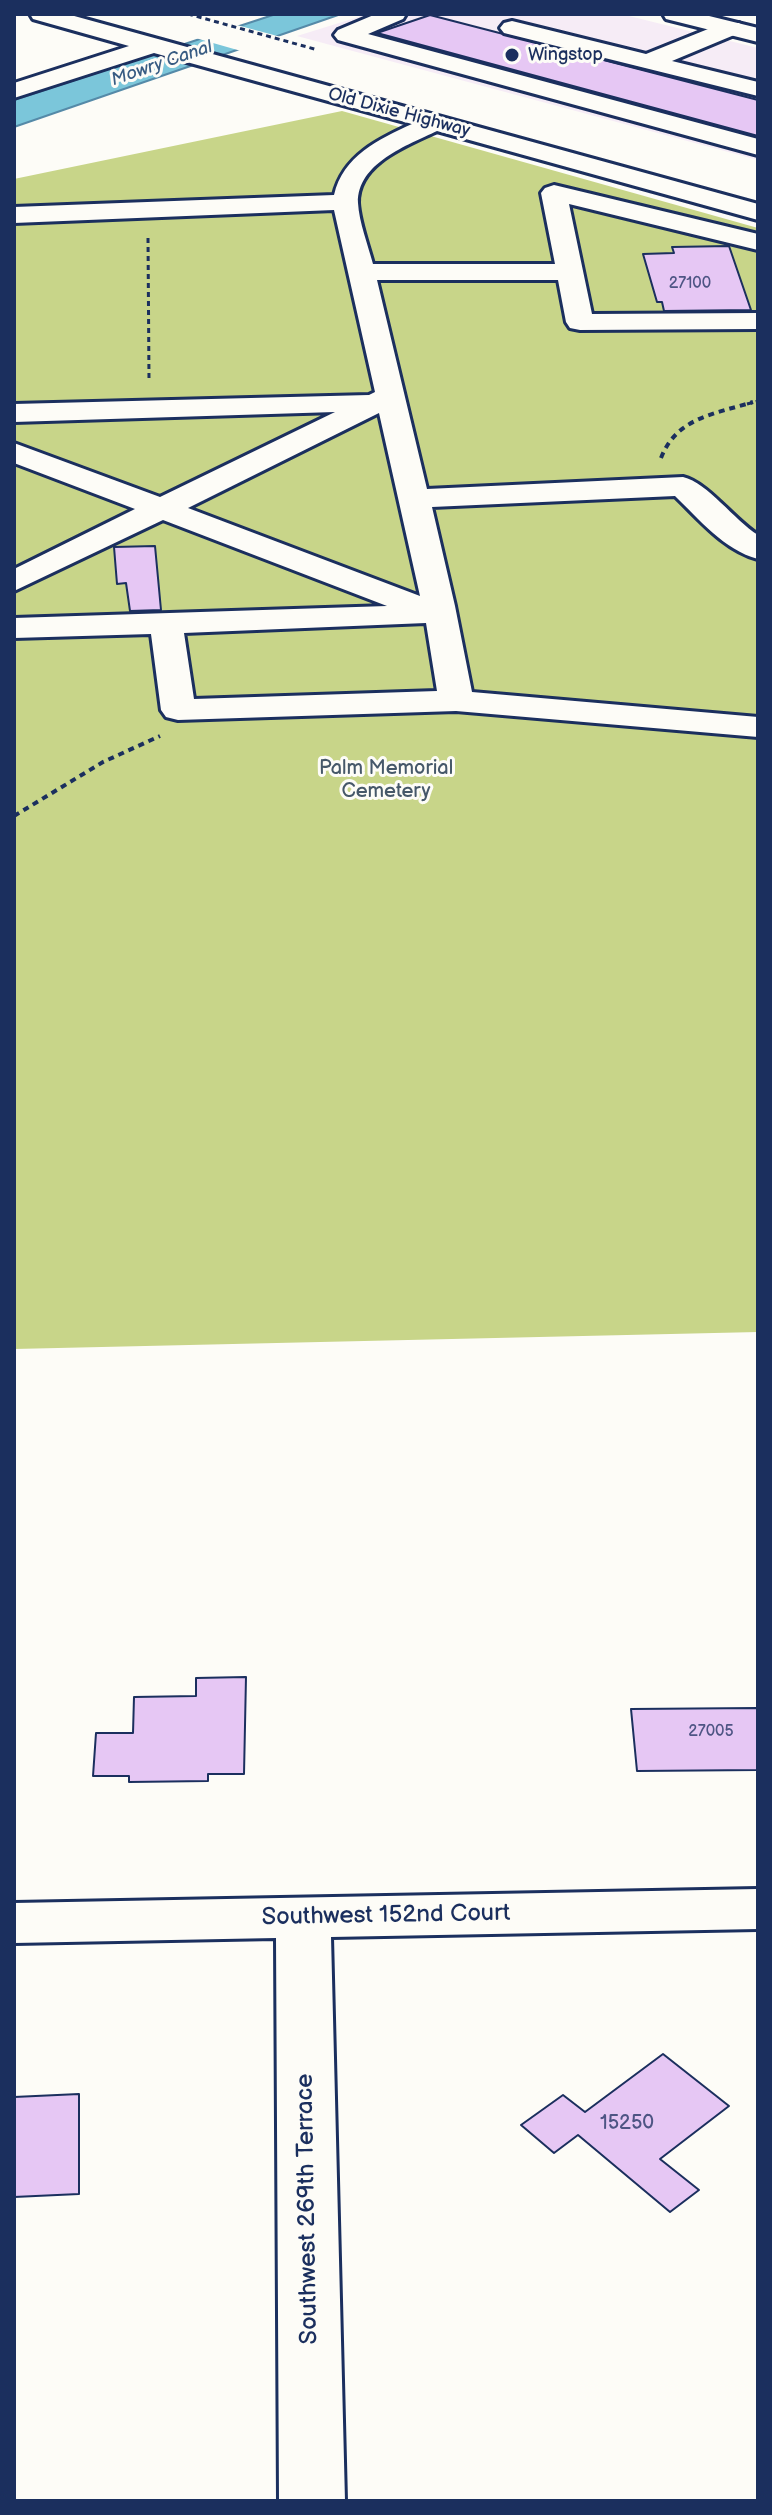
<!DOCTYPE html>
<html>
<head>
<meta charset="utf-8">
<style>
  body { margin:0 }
  #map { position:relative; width:772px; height:2515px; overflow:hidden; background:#fdfcf7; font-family:"Balsamiq Sans",sans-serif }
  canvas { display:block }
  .frame { position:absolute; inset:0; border:16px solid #1b2f5e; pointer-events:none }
</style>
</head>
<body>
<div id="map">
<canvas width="772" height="2515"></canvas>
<div class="frame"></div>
</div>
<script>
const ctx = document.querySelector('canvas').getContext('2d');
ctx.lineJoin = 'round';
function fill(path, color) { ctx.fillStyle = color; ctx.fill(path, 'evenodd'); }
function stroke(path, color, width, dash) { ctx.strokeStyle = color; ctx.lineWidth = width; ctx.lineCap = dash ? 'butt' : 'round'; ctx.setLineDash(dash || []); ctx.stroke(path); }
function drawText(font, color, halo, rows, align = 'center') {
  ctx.font = font + ' "Balsamiq Sans",sans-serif'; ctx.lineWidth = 6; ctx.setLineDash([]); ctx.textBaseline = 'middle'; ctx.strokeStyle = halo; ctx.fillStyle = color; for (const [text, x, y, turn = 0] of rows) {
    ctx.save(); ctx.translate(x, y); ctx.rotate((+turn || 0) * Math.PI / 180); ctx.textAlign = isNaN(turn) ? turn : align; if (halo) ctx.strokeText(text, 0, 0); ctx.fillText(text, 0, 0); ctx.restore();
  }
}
const built = new Path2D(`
  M368,14H621L758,48V160L297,36Z`);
const green = new Path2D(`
  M342,111L758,228V1332L14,1349V179Z`);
const water = new Path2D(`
  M276,14H341L14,127V100Z`);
const pier = new Path2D(`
  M233,24L281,37L241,51L192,37Z`);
const building = new Path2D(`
  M430,15L758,100V136L377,33Z
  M729,246L751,310L664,311L662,302H657L643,254L674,253L672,247Z
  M155,546L161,610L130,611L126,583L117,584L114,547Z
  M246,1677L244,1774H208V1781L129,1782V1776H93L96,1733H133L134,1697L196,1696V1678Z
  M758,1708V1770L637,1771L631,1709Z
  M663,2054L729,2106L660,2159L699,2190L670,2212L578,2135L554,2153L521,2125L563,2095L585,2112Z
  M79,2094V2194L14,2197V2097Z`);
const pathFar1 = new Path2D(`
  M188,14L318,50
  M148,238L149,380
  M747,404L758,401`);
const path = new Path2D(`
  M661,458C677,417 715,414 753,402
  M14,816L103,762L160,736`);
const minor = new Path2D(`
  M30,14H67L758,204V220L437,131C408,145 357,163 358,203C359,222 368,245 373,264H555L541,193L545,188L554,185L758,234V250L569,204L592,314L758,313V329L580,330L570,328L566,322L558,280H377L427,489L683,477C708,483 734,520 758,535V559C724,550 699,519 675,496L432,507L455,606L472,692L758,717V737L456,711L178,720L166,717L161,710L151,634L14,638V618L387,606L163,520L14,591V569L135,509L14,463V443L160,497L335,412L14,422V404L369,395L375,392L334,210L14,223V207L334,195C343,156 379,139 412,124L154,53L14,98V83L129,46L33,19ZM379,413L420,596L188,508ZM426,623L437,691L194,699L184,633Z
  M376,14H406L403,19L368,34L758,139V155L338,40L334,35L338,30Z
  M512,21L646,54L723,23H739L743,28L739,33L672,61L758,82V96L504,33L500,28L504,23Z
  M758,1889V1929L331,1937L345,2501H279L276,1938L14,1943V1903Z`);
const highway = new Path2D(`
  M663,14H701L758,28V42L666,19Z`);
const markers = [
  [512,55,8,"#1b2f5e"]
];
const numberNames = [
  ["27100",690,284],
  ["27005",711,1732]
];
const farPoinames = [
  ["Wingstop",528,55]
];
const farWaternames = [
  ["Mowry Canal",162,64,-19]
];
const farStreetnames = [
  ["Old Dixie Highway",399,113,15]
];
const parkNames = [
  ["Palm Memorial",386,769],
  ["Cemetery",386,792]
];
const nearNumbernames = [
  ["15250",627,2124]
];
const nearStreetnames = [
  ["Southwest 152nd Court",386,1916,-1],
  ["Southwest 269th Terrace",308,2209,-91]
];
fill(built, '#f6ecf6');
fill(green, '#c8d589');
fill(water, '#7bc6da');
stroke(water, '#558aa8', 2);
fill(pier, '#fdfcf7');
fill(building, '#e6c7f4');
stroke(building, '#1b2f5e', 2);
stroke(minor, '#1b2f5e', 6);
stroke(highway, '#1b2f5e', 6);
stroke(pathFar1, '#1b2f5e', 3, [5, 4]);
stroke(path, '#1b2f5e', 4, [6, 5]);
fill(minor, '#fdfcf7');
fill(highway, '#fdfcf7');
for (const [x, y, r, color] of markers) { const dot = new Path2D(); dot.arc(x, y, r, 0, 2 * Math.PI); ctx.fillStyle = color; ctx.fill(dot); stroke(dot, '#fdfcf7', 3); }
drawText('16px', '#4e5584', null, numberNames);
drawText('18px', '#1b2f5e', '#fdfcf7', farPoinames, 'left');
drawText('italic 18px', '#385c83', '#fdfcf7', farWaternames);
drawText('18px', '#1b2f5e', '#fdfcf7', farStreetnames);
drawText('20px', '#465869', '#fdfcf7', parkNames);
drawText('20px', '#4e5584', null, nearNumbernames);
drawText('24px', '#1b2f5e', '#fdfcf7', nearStreetnames);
</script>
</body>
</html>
